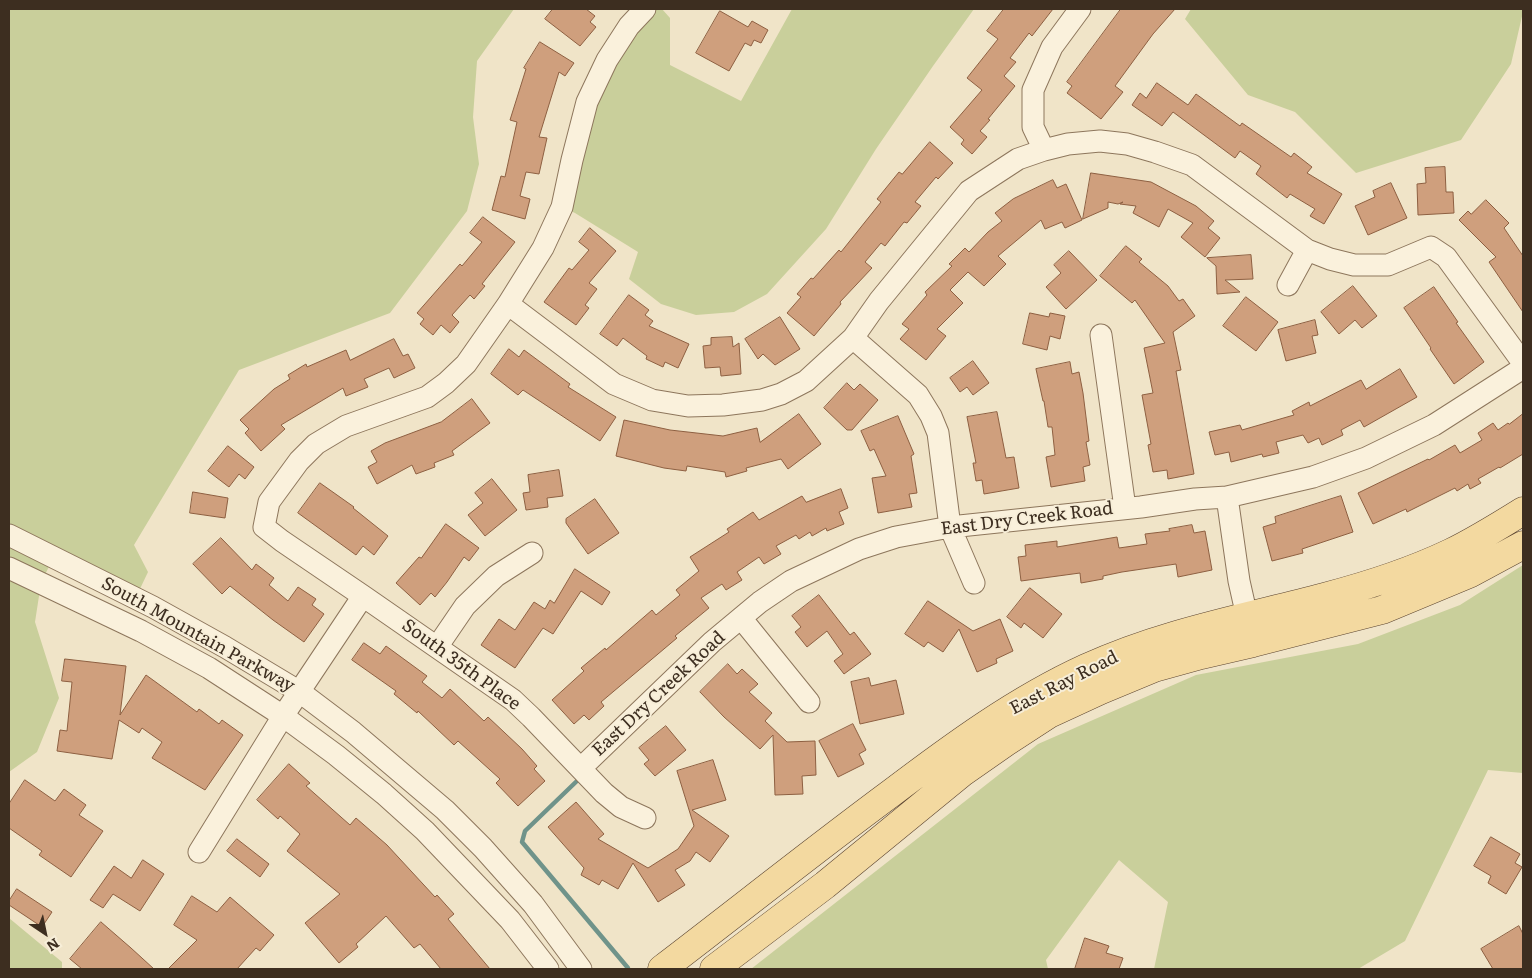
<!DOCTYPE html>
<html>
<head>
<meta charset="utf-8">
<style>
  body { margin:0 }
  #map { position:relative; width:1532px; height:978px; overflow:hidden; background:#f0e4c8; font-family:Literata,serif }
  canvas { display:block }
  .frame { position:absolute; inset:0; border:10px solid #3d2e20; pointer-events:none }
  .north { position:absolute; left:20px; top:908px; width:50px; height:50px; -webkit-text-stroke:4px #f7eed8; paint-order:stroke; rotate:146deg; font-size:14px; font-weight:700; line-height:20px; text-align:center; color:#3d2e20 }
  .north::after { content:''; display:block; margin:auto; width:18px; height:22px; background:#3d2e20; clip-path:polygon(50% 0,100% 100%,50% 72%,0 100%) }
</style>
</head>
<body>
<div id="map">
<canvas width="1532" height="978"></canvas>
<div class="frame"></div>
<div class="north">N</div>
</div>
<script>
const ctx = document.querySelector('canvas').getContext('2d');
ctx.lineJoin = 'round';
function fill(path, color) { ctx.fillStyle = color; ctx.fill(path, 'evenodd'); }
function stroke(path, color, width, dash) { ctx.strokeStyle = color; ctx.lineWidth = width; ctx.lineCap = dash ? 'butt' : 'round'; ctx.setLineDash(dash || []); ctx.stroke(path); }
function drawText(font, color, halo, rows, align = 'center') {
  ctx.font = font + ' Literata,serif'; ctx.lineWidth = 4; ctx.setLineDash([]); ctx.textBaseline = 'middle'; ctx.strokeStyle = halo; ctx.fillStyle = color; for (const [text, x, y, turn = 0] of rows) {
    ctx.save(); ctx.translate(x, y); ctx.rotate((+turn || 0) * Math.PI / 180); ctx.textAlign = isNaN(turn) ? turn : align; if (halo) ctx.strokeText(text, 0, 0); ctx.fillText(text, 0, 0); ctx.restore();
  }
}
const green = new Path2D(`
  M9,9H514L477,61L473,117L479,164L467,211L390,313L239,370L134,545L148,572L138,593L56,552L41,583L35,622L59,698L37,752L9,772Z
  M645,9H662L670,18V65L741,101L792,9H974L933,66L876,149L826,229L767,294L734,312L696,315L661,304L629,279L638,252L575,213L562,207L587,102Z
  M1191,9H1523V12L1511,64L1461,140L1356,173L1295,112L1248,95L1185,19Z
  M1523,565V773L1488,770L1405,941L1358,969H1154L1168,902L1119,860L1046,960L1048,969H751L1038,744L1196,675L1358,644L1460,605Z
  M9,918L62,962V969H9Z`);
const stream = new Path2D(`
  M579,779L525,831L522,842L628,968`);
const building = new Path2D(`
  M553,9H586L595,16L590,22L596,27L580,46L545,19Z
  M1004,9H1053L1032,36L1029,33L1010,58L1016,62L1004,76L1015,86L988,119L990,120L980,131L987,137L972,154L961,144L964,140L950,127L982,90L967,78L998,39L987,31Z
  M1121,9H1175L1153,34L1115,86L1123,92L1101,119L1067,93L1072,86L1067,82Z
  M720,11L748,27L752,21L768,30L761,43L754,40L751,46L745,43L729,71L696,53Z
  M540,42L574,63L565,76L559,72L539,137L547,138L539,174L526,172L520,196L530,199L525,219L492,210L501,176L505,177L517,122L510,120L526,69L524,68Z
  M1157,83L1188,105L1196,94L1240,126L1242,123L1291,157L1294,153L1312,167L1307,173L1342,194L1324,224L1310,216L1315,209L1290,194L1287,198L1256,174L1261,166L1240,151L1235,158L1173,112L1162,126L1132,105L1140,93L1146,98Z
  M930,142L953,163L938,179L936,177L915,202L921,206L907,223L904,222L885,246L881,243L865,262L872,268L840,302L841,304L814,336L787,313L801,297L797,294L811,278L813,279L839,250L841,252L881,202L877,199L899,172L902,174Z
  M1445,167L1446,192H1453L1454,213L1418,215L1417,184L1426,183L1425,168Z
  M1091,173L1151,182L1196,206L1214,221L1208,228L1220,238L1205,257L1181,237L1193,223L1168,209L1159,227L1133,213L1136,206L1120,204L1123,202L1118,204L1108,202V208L1083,219Z
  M1053,180L1057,188L1066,184L1082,220L1065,228L1062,222L1045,229L1041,220L998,256L1006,264L984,286L968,272L950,290L963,303L937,329L946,336L926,360L900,339L909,329L902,324L927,295L925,292L952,266L949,264L965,248L969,252L988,232L1002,221L995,213L1013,199Z
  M1391,183L1407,218L1368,235L1355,206L1375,197L1373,191Z
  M1486,200L1509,223L1504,228L1523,256V312L1489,262L1496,257L1459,220L1468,211L1471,214Z
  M483,217L515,242L482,284L485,286L474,299L470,295L452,315L459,322L450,333L441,325L433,335L420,324L424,319L417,313L460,264L462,266L482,242L470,233Z
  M590,228L616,251L589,283L597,289L585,305L589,308L576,325L544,302L569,268L572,270L589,250L579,242Z
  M1126,246L1142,259L1139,262L1168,286L1179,301L1183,299L1195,316L1173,332L1181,370L1176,371L1194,474L1168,479L1167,470L1153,472L1148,445L1151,444L1142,395L1153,393L1144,348L1165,343L1135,300L1132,303L1100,276Z
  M1069,251L1097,280L1066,309L1046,287L1061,273L1054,265Z
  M1251,255L1253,279L1225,280L1240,292L1217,294L1216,266L1207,258Z
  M1353,286L1377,316L1362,328L1355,320L1339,334L1321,312Z
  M1434,287L1458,322L1456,323L1484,362L1454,384L1430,349L1431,348L1404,308Z
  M629,295L649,310L645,315L653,321L649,326L689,344L678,368L665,362L663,367L646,359L647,356L623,338L617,346L600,334Z
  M1246,297L1278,322L1256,351L1223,326Z
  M1030,313L1049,317L1050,313L1065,316L1060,339L1050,336L1047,350L1023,344Z
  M780,317L800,349L775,365L763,354L758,359L745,339Z
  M1315,320L1318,335L1312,336L1316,353L1286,361L1278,330Z
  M732,337L733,347L739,343L741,374L721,376L720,367L705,368L703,346L711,345V338Z
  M394,339L403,356L408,354L415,368L394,378L389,368L364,379L368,387L346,396L343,388L281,425L285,429L261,451L245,433L249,429L240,420L274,389L290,379L288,375L306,364L307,367L346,350L350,360Z
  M509,349L519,357L524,350L570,384L568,387L616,417L600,441L523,390L518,395L491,374Z
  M973,361L989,383L973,395L967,387L960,392L950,378Z
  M1070,362L1072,374L1079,372L1083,393L1089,441L1086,442L1090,465L1083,467L1085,481L1051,487L1046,457L1055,455L1052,427H1048L1044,401H1043L1036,369Z
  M1400,369L1417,397L1364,427L1360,420L1341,430L1343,435L1322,445L1319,438L1308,443L1303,435L1276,442L1279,453L1263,457L1262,454L1231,462L1229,452L1215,455L1209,432L1240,425L1242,430L1294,415L1292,411L1309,402L1310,406L1361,380L1366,389Z
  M847,383L854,390L860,384L878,400L852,430H847L824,408Z
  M472,399L490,423L452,451L454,455L434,463L435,467L416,474L412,465L377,484L368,467L377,462L371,451L385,443L441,422Z
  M997,412L1006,458L1014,457L1019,488L984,494L982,480L976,481L973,463H976L967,417Z
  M799,414L821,444L788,469L781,459L746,468L747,471L726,477L725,472L687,466L686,471L664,468L616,456L624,420L670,430L723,436L757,428L760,442Z
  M1523,414V454L1500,468L1499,467L1478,479L1481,483L1470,489L1468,484L1457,491L1455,488L1407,512L1406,509L1373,524L1358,493L1428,459L1429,460L1455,445L1460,453L1482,440L1478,433L1493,423L1498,430L1508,423L1509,424Z
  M898,416L914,454L911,456L917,493L909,494L912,507L878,513L872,478L886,476L874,449L870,451L861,431Z
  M228,446L254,467L245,479L239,474L229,487L208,471Z
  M559,470L563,496L547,498L548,507L526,510L523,493L530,492L528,475Z
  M492,479L517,510L485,536L468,515L483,503L475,493Z
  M320,483L354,507L353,508L388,536L374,555L363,546L356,555L298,513Z
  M841,489L848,508L839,512L844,524L827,531L826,528L812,536L810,532L799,539L796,535L776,546L781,554L764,564L759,557L737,572L742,580L726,590L722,584L701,598L709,608L675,636L677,638L601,702L604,706L589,720L584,715L574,724L552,700L584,671L581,668L605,648L606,650L652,610L656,615L680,595L676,590L699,571L690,557L729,532L727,529L753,512L759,520L802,496L806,502Z
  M193,492L228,498L225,518L190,513Z
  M1341,496L1353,532L1302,549L1303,553L1272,561L1263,527L1276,523L1275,517Z
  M595,499L619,533L588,554L566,523V519Z
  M446,524L479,548L469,561L464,557L447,582L435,597L431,593L420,605L396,583L419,557L421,558Z
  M1192,525L1194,533L1205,531L1212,570L1178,577L1176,564L1122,572L1103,576V579L1081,583L1080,573L1021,581L1018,557L1026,556L1025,545L1057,541V547L1117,537L1119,548L1147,544L1145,534L1170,531L1169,529Z
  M221,538L252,570L256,564L274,578L269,585L288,601L298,587L316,599L312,605L324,614L304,642L273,620L230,586L222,594L193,564Z
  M575,569L610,592L602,605L581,591L553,634L543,628L515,668L481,645L499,619L515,630L534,602L545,609L550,600L554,603Z
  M1030,588L1062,614L1043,638L1024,623L1021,628L1007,617Z
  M819,595L850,635L854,632L871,654L844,674L834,661L843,654L827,631L807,647L795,632L801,627L792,616Z
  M928,601L973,631L1000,619L1013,651L996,659L997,663L977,672L959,629L943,652L928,642L924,647L905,634Z
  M364,643L380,654L386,646L427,676L422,682L442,698L450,689L484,721L488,717L522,749L537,766L534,769L545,781L518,806L496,783L500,779L458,741L454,745L418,711L417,713L394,694L396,691L352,660Z
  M65,659L126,666L120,715L146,675L197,712L199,709L219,724L222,720L243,735L205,790L152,758L162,742L142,728L139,733L119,720L112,759L57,751L60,730L67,731L72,682L62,681Z
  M728,664L737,674L742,669L758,684L749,692L772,713L765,721L787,742L815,741L816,775L802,776L803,794L775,795L773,735L760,749L724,717L700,692Z
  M869,678L871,686L896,680L904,714L860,724L851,682Z
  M853,724L866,750L859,754L864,764L838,777L819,741Z
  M666,726L686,750L655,776L644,764L649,760L639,748Z
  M713,760L726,800L692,810L729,836L710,862L696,852L690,861L675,870L685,885L658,902L633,863L618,889L602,880L599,885L581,875L584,868L548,827L576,802L604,834L598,839L648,868L678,849L694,826L677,771Z
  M289,764L310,783L306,786L350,825L356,818L387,845L435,897L437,895L454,914L448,919L490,969H441L420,944L414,948L386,916L356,944L358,947L339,963L305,923L340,894L287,851L300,834L280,816L278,819L257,800Z
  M25,780L55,801L64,789L86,805L79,815L103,831L71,877L39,855L42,851L9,828V804Z
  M1491,837L1520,854L1515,863L1522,867L1506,894L1488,883L1491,876L1474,866Z
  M237,839L269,864L260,877L227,851Z
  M143,860L164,874L140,911L113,894L103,908L90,900L114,866L131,878Z
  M17,889L52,912L42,927L9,905V901Z
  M192,896L217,912L230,897L274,935L260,951L256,948L237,969H168L197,940L174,925Z
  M101,922L131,948L154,969H82L70,959Z
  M1519,926L1523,934V969H1493L1481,949Z
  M1085,938L1109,946L1106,953L1123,958L1119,969H1075Z`);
const minor = new Path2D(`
  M1044,150L1033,127V90L1052,47L1080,9
  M1288,285L1307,250
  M508,304L614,384L652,400L688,406L723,405L762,400L781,394L806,381L853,338L879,301L969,191L1018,159L1044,150L1068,144L1100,141L1127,144L1155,152L1192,165L1307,250L1330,259L1354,265H1388L1431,247L1446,257L1523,363
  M1101,335L1125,508
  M853,338L918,395L931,416L938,433L950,527L974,583
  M1227,497L1239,581L1250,630
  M9,535L153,607L225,647L300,692L353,732L445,810L483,848L533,904L581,969
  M9,568L141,631L209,668L283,716L336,755L384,794L425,831L510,920L548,969
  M741,618L809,702
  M437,647L465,606L496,576L532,553
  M581,768L712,642L760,602L791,581L859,549L896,537L950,527L1141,507L1195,499L1227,497L1313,477L1366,458L1434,425L1523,368
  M645,818L621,807L604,793L531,717L513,700L363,596L282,541L264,527L269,502L299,461L316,444L346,426L427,397L446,383L466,364L508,304L543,248L562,207L572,160L587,102L607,60L629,26L645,9
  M199,852L283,716L363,596`);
const major = new Path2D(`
  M662,969C738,911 813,851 890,794C952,747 1016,700 1086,668C1162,633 1244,618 1324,597C1366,586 1410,572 1450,553C1475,541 1499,526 1523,511
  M714,969L825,885L963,772L1006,742L1049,714L1101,690L1154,668L1201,655L1253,643L1382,610L1471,573L1523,545`);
const streetNames = [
  ["East Dry Creek Road",1027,519,-7],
  ["South Mountain Parkway",198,635,29],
  ["South 35th Place",461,665,36],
  ["East Ray Road",1064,683,-27],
  ["East Dry Creek Road",659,694,-43]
];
fill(green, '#c9cf9b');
stroke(stream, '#6f938a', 4.5);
fill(building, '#cf9f7d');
stroke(building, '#8d5f41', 1);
stroke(minor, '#8d765c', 23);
stroke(major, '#5b4430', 29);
stroke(minor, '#faf1dc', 21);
stroke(major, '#f3d9a0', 28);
drawText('18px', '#3d2e20', '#f7eed8', streetNames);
</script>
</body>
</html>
